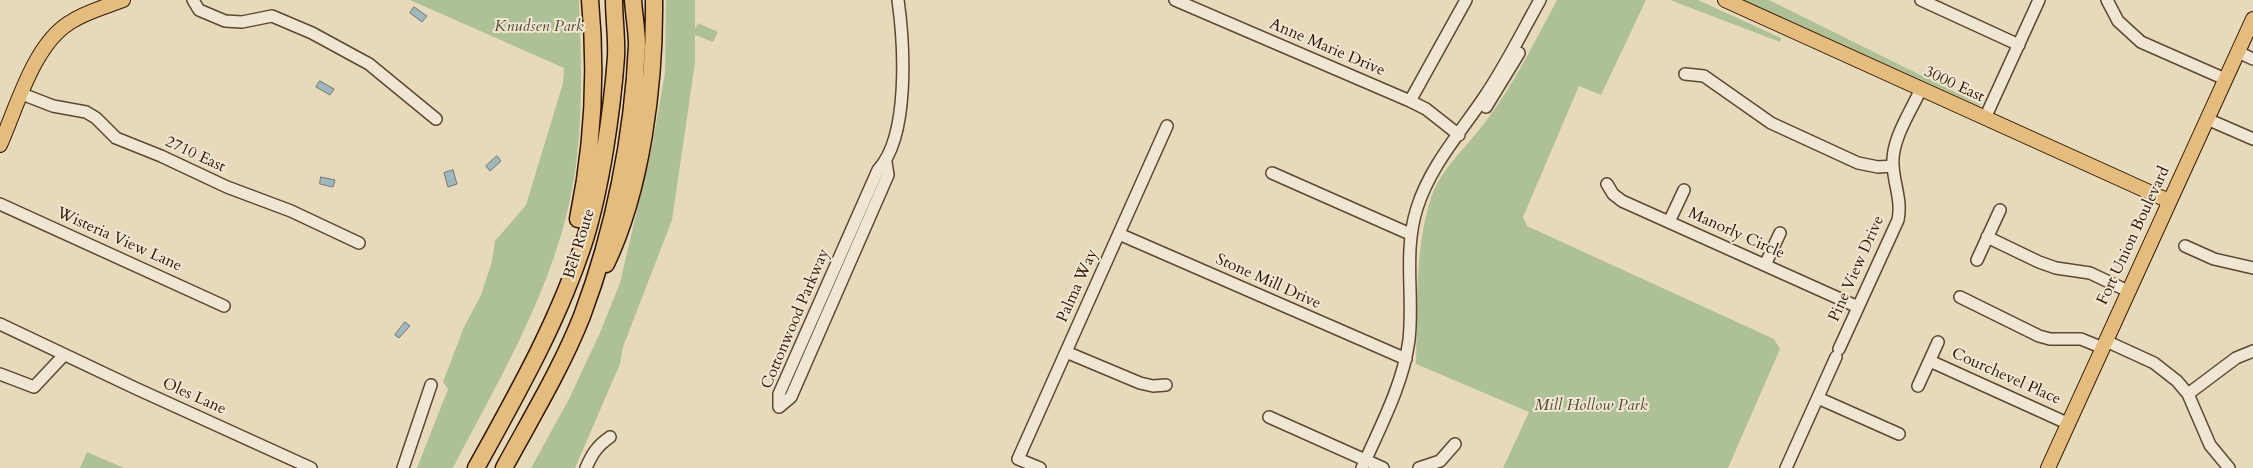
<!DOCTYPE html>
<html>
<head>
<meta charset="utf-8">
<style>
  body { margin:0 }
  canvas { display:block; background:#e7dabb }
</style>
</head>
<body>
<canvas width="2253" height="468"></canvas>
<script>
const ctx = document.querySelector('canvas').getContext('2d');
ctx.lineJoin = 'round';
function fill(path, color) { ctx.fillStyle = color; ctx.fill(path, 'evenodd'); }
function stroke(path, color, width, dash) { ctx.strokeStyle = color; ctx.lineWidth = width; ctx.lineCap = dash ? 'butt' : 'round'; ctx.setLineDash(dash || []); ctx.stroke(path); }
function drawText(font, color, halo, rows, align = 'center') {
  ctx.font = font + ' Cardo,serif'; ctx.lineWidth = 4; ctx.setLineDash([]); ctx.textBaseline = 'middle'; ctx.strokeStyle = halo; ctx.fillStyle = color; for (const [text, x, y, turn = 0] of rows) {
    ctx.save(); ctx.translate(x, y); ctx.rotate((+turn || 0) * Math.PI / 180); ctx.textAlign = isNaN(turn) ? turn : align; if (halo) ctx.strokeText(text, 0, 0); ctx.fillText(text, 0, 0); ctx.restore();
  }
}
const green = new Path2D(`
  M410,0H579C581,52 583,104 577,156C565,270 505,368 453,468H417L448,389L443,382L464,327L481,295L492,261L495,241L526,205L563,83L564,68Z
  M666,0H695V29L698,23L718,32L713,42L695,35V63L672,220L623,347L620,364L575,468H531L569,399L599,335L620,283L652,146L665,73Z
  M1557,0H1646L1601,95L1579,86L1523,217L1527,226L1774,339L1780,349L1728,468H1503L1529,412L1416,364C1418,310 1414,250 1431,198C1441,168 1468,146 1486,121C1514,84 1535,41 1557,0Z
  M1670,0H1698L1781,38L1780,42Z
  M1744,0H1769L1981,105L1980,106Z
  M87,452L124,468H80Z`);
const water = new Path2D(`
  M414,7L427,16L422,22L410,13Z
  M320,81L334,89L330,95L316,87Z
  M497,156L501,161L490,171L486,166Z
  M453,170L457,184L448,187L444,173Z
  M321,177L335,180L333,187L320,184Z
  M405,322L410,326L399,338L395,335Z`);
const minor = new Path2D(`
  M193,0L199,10L225,21L242,22L272,16L312,33L369,64L436,119
  M1175,0L1410,101L1426,109L1459,135
  M1921,0L2019,45
  M2107,0L2118,21L2141,42L2225,79
  M2238,52L2253,59
  M1685,74L1704,76L1771,123L1858,163L1878,167L1893,166
  M22,94L53,106L86,112L96,118L116,138L161,156L227,187L291,211L359,243
  M1410,101L1466,0
  M1486,107L1519,53
  M1985,118L2039,0
  M2207,119L2253,139
  M1272,173L1410,234
  M1607,184L1613,194L1622,201L1858,307
  M0,204L224,306
  M1669,222L1684,190
  M1119,234L1406,359
  M1987,237L2039,262L2056,268L2090,273L2128,291
  M2185,246L2214,259L2253,268
  M1977,260L2000,210
  M1765,265L1780,233
  M1960,297L2039,336L2050,339H2081L2103,348
  M0,324L135,388L311,468
  M2106,341L2154,363L2177,381L2188,394L2210,445L2229,468
  M1839,349L1898,220C1902,200 1894,185 1893,165C1891,140 1911,111 1921,89
  M1066,352L1140,383L1153,386L1166,385
  M1930,361L2069,424
  M0,374L34,387L64,355
  M1918,386L1938,342
  M2188,394L2236,358L2253,351
  M1818,398L1899,434
  M779,407V394L878,170C910,136 904,43 898,0
  M779,407L791,397L888,175L886,162
  M1269,417L1383,468
  M403,468L431,385
  M586,468C592,454 597,446 610,437
  M1040,468L1018,459L1167,126
  M1362,468C1380,427 1403,385 1409,340C1414,296 1403,252 1417,208C1430,166 1461,132 1485,96C1506,65 1522,32 1540,0
  M1419,468L1440,461L1455,444
  M1786,468L1836,357`);
const major = new Path2D(`
  M1725,0L2169,201
  M0,145C17,107 33,46 69,23C85,12 105,7 123,0
  M2048,468L2253,19`);
const highway = new Path2D(`
  M578,219C593,146 597,74 590,0
  M606,264C642,189 655,83 654,0
  M476,468C517,394 559,320 585,239C601,187 612,112 616,57C617,38 614,19 614,0
  M504,468C531,418 561,369 582,316C614,231 633,136 637,45C637,31 634,15 633,0`);
const parkNames = [
  ["Knudsen Park",539,27],
  ["Mill Hollow Park",1591,406]
];
const streetNames = [
  ["Anne Marie Drive",1327,48,23],
  ["3000 East",1954,85,25],
  ["2710 East",195,155,25],
  ["Manorly Circle",1736,234,24],
  ["Fort Union Boulevard",2134,236,-65],
  ["Wisteria View Lane",119,240,24],
  ["Belt Route",580,244,-73],
  ["Pine View Drive",1857,269,-66],
  ["Stone Mill Drive",1268,282,24],
  ["Palma Way",1078,286,-66],
  ["Cottonwood Parkway",796,319,-67],
  ["Courchevel Place",2006,377,24],
  ["Oles Lane",194,397,24]
];
fill(green, '#aec196');
fill(water, '#9db7bc');
stroke(water, '#727672', 1);
stroke(minor, '#5e4630', 14);
stroke(major, '#311502', 16);
stroke(highway, '#311502', 19);
stroke(minor, '#efe7d3', 11);
stroke(major, '#e4bd7e', 14);
stroke(highway, '#e4bd7e', 16);
drawText('italic 16px', '#56492e', '#efe7d3', parkNames);
drawText('16px', '#311502', '#efe7d3', streetNames);
</script>
</body>
</html>
